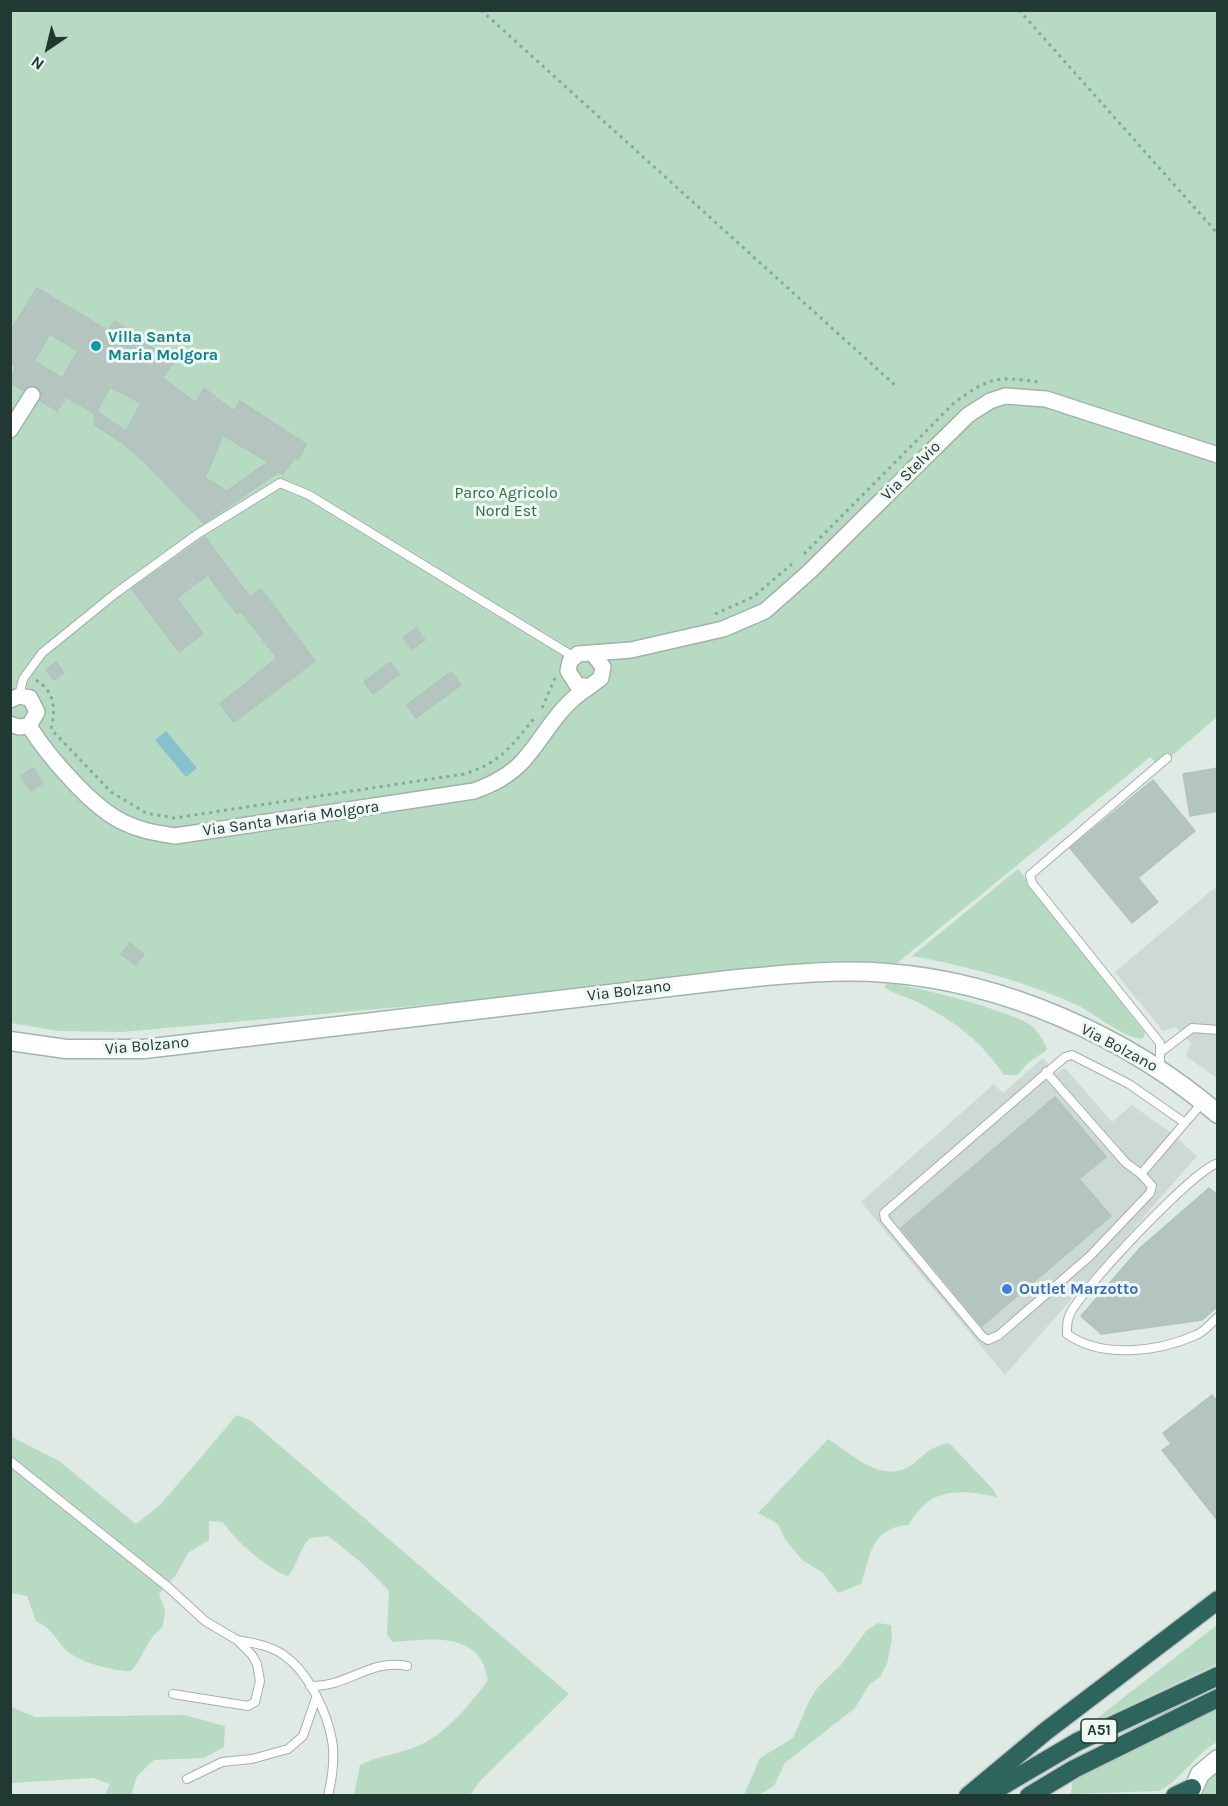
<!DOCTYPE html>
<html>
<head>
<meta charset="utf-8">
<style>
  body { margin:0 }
  #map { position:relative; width:1228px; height:1806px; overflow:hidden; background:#dfeae5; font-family:Karla,sans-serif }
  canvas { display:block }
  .frame { position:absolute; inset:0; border:12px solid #203933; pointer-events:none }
  .north { position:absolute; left:18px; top:18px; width:60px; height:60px; -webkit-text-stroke:4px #eff7f3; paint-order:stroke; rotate:215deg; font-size:16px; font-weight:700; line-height:24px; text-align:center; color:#203933 }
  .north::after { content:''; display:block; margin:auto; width:21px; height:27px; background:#203933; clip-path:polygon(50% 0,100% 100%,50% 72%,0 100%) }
</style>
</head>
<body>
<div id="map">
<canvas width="1228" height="1806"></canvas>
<div class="frame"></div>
<div class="north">N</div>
</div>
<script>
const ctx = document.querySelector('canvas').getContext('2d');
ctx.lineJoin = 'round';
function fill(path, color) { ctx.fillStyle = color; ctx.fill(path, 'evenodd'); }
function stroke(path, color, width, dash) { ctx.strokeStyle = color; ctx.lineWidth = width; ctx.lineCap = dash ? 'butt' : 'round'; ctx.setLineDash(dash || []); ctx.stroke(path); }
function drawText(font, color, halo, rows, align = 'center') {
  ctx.font = font + ' Karla,sans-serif'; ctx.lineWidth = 6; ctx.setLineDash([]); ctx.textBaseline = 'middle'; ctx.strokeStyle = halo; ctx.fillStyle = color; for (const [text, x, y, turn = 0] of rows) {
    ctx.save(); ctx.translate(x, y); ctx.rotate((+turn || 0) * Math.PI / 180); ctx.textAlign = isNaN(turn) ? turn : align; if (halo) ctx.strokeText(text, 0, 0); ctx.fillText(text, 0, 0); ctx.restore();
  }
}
const built = new Path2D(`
  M1217,886V1078L1186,1056L1191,1043L1176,1027L1163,1031L1115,972Z
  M1043,1058L1056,1073L1065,1068L1112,1122L1132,1105L1170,1132L1197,1156L1005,1375L861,1202L994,1084L1003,1093Z`);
const green = new Path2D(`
  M10,11H1217V717L1159,767L1150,757L891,968L716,974L489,999L122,1032L58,1031L11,1023Z
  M1018,869L1145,1033L1143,1038C1130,1042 1093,1013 1079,1006C1027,982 968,966 912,956Z
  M887,984C907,983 1019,1013 1033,1027C1038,1031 1046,1044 1047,1050L1029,1062L1017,1075H1004C981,1041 955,1021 917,1002C907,997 897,995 887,989L884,986Z
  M237,1415L250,1420L569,1694L481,1780L470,1795H354L360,1765C377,1756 395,1755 413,1748C442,1738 471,1704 488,1680C486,1673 484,1663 479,1657C459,1632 420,1641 392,1642L387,1634L389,1591L362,1563L328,1536L310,1538C297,1552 300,1562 288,1576C269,1570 233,1539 223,1522L209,1521V1540L188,1553L176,1575L159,1594L165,1610L163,1627C147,1638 144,1657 131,1671C113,1671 86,1664 71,1654C56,1643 56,1631 36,1621L27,1596L11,1593L10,1436L59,1461L136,1524L160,1505Z
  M828,1439C852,1454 883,1486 913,1464C925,1454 933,1445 949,1443L992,1488L998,1498C977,1491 944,1488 926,1503C919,1509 913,1518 908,1525C870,1528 871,1556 861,1584L838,1593L823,1573L802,1560L785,1539L778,1524L758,1513Z
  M878,1623L891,1625L892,1639L887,1664L880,1677L869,1685L855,1708L785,1763L774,1786L759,1795H744L760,1758L793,1738L810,1699L818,1687L840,1666L867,1630Z
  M1217,1625V1664L1087,1726Z
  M1217,1705V1742C1194,1755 1179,1782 1159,1791L1071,1794L1073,1777Z
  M11,1707L35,1717L184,1715L225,1726L224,1747L204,1758L154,1760L137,1776L131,1795H105L110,1784L93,1778L11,1783Z
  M1217,1769V1795L1198,1796L1206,1779Z`);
const water = new Path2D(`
  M166,731L197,768L186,777L155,740Z`);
const building = new Path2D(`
  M37,288L107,330L115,321L174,363L162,377L196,403L204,388L234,411L240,401L306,444L298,460L294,459L283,474L279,472L204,523L145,463L125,445L95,425L94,413L66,397L57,411L40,400L41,391L37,387L28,386L23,390L10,383L16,367L10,363V332ZM50,334L78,351L62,378L34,361ZM110,387L141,403L126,431L97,411ZM223,435L268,462L227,491L205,478Z
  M205,537L250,597L261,589L315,661L234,722L220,704L277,658L241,611L237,614L208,575L177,598L203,634L179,652L132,589Z
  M416,628L425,640L412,649L403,638Z
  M56,662L64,673L54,680L46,670Z
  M390,662L399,674L373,694L364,682Z
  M451,672L461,685L416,718L407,705Z
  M33,768L43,783L31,791L21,776Z
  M1218,768V811L1190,816L1183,774Z
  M1153,780L1195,831L1138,878L1158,902L1132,923L1070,848Z
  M130,943L144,954L135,965L121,954Z
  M1055,1097L1106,1157L1079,1179L1111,1216L982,1326L901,1228Z
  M1209,1188L1218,1195V1306L1202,1320L1101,1334L1081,1316L1140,1248Z
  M1212,1395L1218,1402V1521L1162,1450L1171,1444L1163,1433Z`);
const path = new Path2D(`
  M481,10L896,386
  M1019,10L1218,234
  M804,554L955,402C990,377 996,376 1039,382
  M715,614L753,597L792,564
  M36,680C55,692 56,708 51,729L111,792L146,813L174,818L464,774C501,763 513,744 536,716
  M542,708L555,678`);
const lane = new Path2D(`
  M19,696L23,679L42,653L116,593L196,535L280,483L309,495L574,657
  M1162,1051L1192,1028L1218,1030
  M1160,1069V1043L1032,883L1030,875L1167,758
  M1046,1072L1126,1163L1141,1174
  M1185,1123L1129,1084L1072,1055L1065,1057L884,1213L885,1219L982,1336L988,1340L999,1335L1090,1256L1150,1193L1152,1186L1141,1174L1202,1103
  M1218,1163C1192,1171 1085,1286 1071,1312C1067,1319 1067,1325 1067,1334C1102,1359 1158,1352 1196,1335C1204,1332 1211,1323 1218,1317
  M10,1461L168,1587L205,1621L237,1640L252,1655L257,1664L260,1681L255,1702L248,1706L173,1694
  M237,1640C254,1643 272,1646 285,1656C309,1673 327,1713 332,1740C335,1757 332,1779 328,1796
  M310,1686C346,1688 371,1658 407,1666
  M187,1779L222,1762L252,1759L288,1749L303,1736L316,1698`);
const street = new Path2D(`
  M10,430L32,395
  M594,655L603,667L601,678L589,687L577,685L568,671L570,661L578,654L631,650L723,629L765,611L809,572L968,415L990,401L1005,396L1046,399L1218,455
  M10,700L19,696L30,698L37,712L29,726L19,727L10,724
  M29,726C48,756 93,809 125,823C141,831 157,833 175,836L474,791C493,784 509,776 523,761C546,735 558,706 589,687`);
const secondary = new Path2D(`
  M10,1041L66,1049H144L737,979C787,974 837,969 887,973C1005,982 1128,1037 1218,1114
  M1190,1796L1200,1774L1218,1759`);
const highway = new Path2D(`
  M968,1796L1046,1731L1218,1600
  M985,1796L1077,1742L1218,1676
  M1029,1796L1074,1769L1218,1698
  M1175,1796L1192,1788`);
const markers = [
  [96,346,6,"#0f9aa8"],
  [1007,1289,6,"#3f7fe0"]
];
const shields = [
  [1099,1731,36]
];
const shieldNames = [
  ["A51",1099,1731]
];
const cultureNames = [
  ["Villa Santa",108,337],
  ["Maria Molgora",108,355]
];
const streetNames = [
  ["Via Stelvio",911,471,-45],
  ["Via Santa Maria Molgora",291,819,-8],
  ["Via Bolzano",629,991,-7],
  ["Via Bolzano",147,1046,-5],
  ["Via Bolzano",1119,1048,28]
];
const parkNames = [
  ["Parco Agricolo",506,493],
  ["Nord Est",506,511]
];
const shopNames = [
  ["Outlet Marzotto",1019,1289]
];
fill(built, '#cdd9d4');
fill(green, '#b7dbc2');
fill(water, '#87c1ce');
fill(building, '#b4c4be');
stroke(building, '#b1c3bc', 1.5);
stroke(lane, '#a2b1ac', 10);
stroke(street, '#a2b1ac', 18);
stroke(secondary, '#9eb5ad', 21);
stroke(highway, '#bcc4c2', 21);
stroke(path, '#7fada0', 3, [3, 4.5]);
stroke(lane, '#fff', 8);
stroke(street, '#fff', 15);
stroke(secondary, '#fff', 18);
stroke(highway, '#2d645b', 18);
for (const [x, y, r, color] of markers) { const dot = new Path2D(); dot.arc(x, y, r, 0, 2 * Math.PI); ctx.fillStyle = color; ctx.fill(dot); stroke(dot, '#eff7f3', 2); }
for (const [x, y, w] of shields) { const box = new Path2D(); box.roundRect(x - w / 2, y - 12, w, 24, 4.5); ctx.fillStyle = '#eff7f3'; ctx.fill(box); stroke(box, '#203933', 1.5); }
drawText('bold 15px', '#203933', null, shieldNames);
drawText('bold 16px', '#0d838f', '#eff7f3', cultureNames, 'left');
drawText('16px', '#203933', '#eff7f3', streetNames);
drawText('16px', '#2b6f47', '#eff7f3', parkNames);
drawText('bold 16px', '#366cbe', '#eff7f3', shopNames, 'left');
</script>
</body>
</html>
